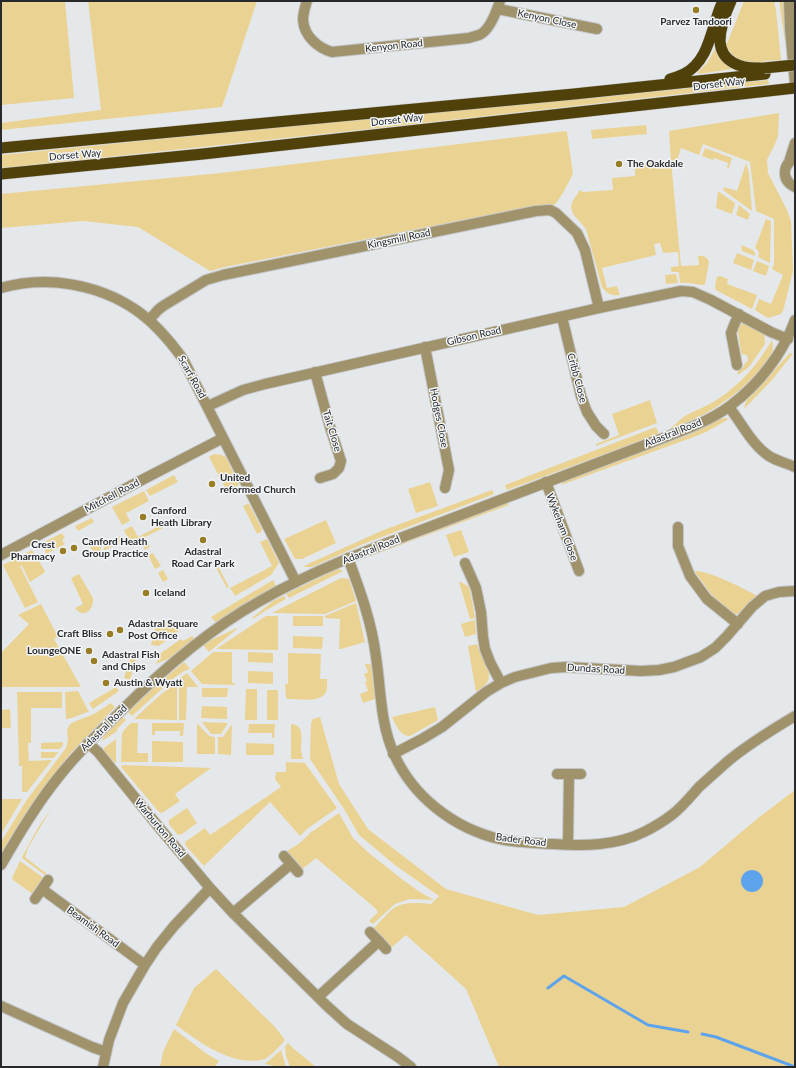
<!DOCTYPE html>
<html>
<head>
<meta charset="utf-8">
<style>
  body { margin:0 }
  #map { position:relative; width:796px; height:1068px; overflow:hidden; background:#e5e8eb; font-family:Lato,sans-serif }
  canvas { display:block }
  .frame { position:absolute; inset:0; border:2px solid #28292a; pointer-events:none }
</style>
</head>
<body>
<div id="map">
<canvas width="796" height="1068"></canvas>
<div class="frame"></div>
</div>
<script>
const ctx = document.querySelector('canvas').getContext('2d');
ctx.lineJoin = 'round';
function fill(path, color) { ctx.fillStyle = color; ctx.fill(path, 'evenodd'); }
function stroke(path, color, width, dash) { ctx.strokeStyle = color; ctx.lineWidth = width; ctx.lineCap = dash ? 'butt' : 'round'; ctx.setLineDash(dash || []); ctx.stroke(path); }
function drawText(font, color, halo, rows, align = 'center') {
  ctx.font = font + ' Lato,sans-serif'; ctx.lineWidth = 3; ctx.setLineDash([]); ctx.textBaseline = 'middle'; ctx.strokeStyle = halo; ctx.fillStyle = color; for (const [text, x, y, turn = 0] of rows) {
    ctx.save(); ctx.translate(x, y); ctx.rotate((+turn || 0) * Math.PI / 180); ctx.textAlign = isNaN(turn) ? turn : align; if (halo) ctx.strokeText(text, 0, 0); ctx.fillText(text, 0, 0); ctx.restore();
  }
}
const green = new Path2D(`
  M1,1H65L74,98L1,105Z
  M88,1H257L222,107L1,130V123L101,110Z
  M744,1H774L776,10L781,60L764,61V63L749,64L734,57L726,46Z
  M779,1H784L785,42Z
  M715,49L722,59L732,69L699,74L698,72L707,63Z
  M768,80L769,84C513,113 257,142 1,168V155L362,119L496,106L592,98Z
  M779,113L778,136L775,144L767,160L768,173L787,210L791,221L793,271L783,311L781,314L768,318L755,310L759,299L771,304L783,275L772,269L774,264V219L756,211L750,162L703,144L699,155L681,148L677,161H671L681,266L699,265L698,256C704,255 707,257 709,262L705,284L703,285C696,285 689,282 680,283L679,273L678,272H673L671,271V267L679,266L678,252L663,253L660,243L654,244L656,255L602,268L607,288L617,286L620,295C612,296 607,294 602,287L586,229L573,214L571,207L572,202L580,190L583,192L613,190L612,178L635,176V166L639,165V163L671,161L669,131Z
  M646,125L647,134L592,139L591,130Z
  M566,131L567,132L573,174L563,193L554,206L538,205L225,267L210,271L138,227L83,221L1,228V194L221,173Z
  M705,148L732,158L729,168H727L728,163L714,158L713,160L702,156Z
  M746,163L749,173L752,211L723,190L724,187L737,191Z
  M718,191L735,203L732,214L716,208Z
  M739,205L750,214L748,220L736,215Z
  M766,219L771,221L770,263L758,257L759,253L758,250L755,248Z
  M741,245L753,250L755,253V256L742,251Z
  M737,253L754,260L751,270L733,263Z
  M757,261L769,266L766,276L753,271Z
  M676,274L678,283L666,284L665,275Z
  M720,276L728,279L727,284L757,295L752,309L716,290C714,286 716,282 717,277Z
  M744,323L764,332L765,344L749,367L738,375L737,368H743L745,363L748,361L747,355L742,354L741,352L738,331L741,324Z
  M772,340C776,353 767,361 760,370C734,399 704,417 668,430C674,426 679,420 685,416C696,410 708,406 718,399C741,384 758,364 772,340Z
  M790,353L794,355H792L771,381L744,409L745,404L747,400Z
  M650,400L657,423L596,446V444L619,435L612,414Z
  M725,418L729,419L706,432L691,438L561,485L565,480L691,434L720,419Z
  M656,427L659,434L507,490L505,485Z
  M214,454L221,455L226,457L239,485L227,491L209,457Z
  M174,475L178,482L150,496L146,490Z
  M430,482L438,506L416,513L408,489Z
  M492,490L494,494L361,545L312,567H303L308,564L381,531Z
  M144,491L149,501L126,513L130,521L122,525L112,507Z
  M507,502L509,505L365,558L367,555Z
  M247,504H249L262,529L261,532L257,534L243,506Z
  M92,518L94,522L78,531L75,526Z
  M326,520L336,543L302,559H295L284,539Z
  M161,525L163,528L145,537L150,547L145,550L140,540L131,544L124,530L132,526L138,537Z
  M461,530L469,552L454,557L446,535Z
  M62,533L65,538L62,540L65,544L46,554L42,543Z
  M121,536L124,541L103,551L106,543Z
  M104,539L97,560L90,546Z
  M267,539L279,563L271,575L235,596L230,588L272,566L260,542Z
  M32,550L45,571L44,573L30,582L22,566H20L38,602L25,608L3,565Z
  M153,553L161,566L155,569L148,555Z
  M218,566L229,587L227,588L216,568Z
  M339,569L343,571L289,598L286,594L333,571Z
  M163,570L168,579L163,582L158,573Z
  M694,571C709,570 744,589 758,596L743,612L734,615L715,599Z
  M79,574L93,598C94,611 83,619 75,608L83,604L71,578Z
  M341,578L349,579L356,601L325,614L272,613Z
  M273,580L276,586L244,605L216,623L211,617Z
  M459,582H461L469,587L472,601L475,618L470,619Z
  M284,596L286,599L265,611L253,619L252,618L273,601Z
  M356,603L365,642L341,649H339L340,619L325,618V616Z
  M41,604L58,637L54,639L81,687H1V653L29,624L18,615Z
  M266,616H278V650L216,649Z
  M293,616H323V626H293Z
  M171,620L175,621L180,630L159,646L151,645L155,627Z
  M475,620L476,634L465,637L461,624Z
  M237,628V629L209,652L203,645L211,640Z
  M192,636L195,639L172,657L156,664L161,653L181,639L183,641Z
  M293,636L323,637L322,649L293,648Z
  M477,644C479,649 480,654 483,659C491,675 493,681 476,692L468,646Z
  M213,652H232V683H235V685L202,684L191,671Z
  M248,652L273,653V663L248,662Z
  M288,653L321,654L320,679H327C327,683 328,688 326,692C321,703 298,699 288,699L286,698L285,684H288Z
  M130,658L136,659L130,680L124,678Z
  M184,662L190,669L184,671L174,678L132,716L128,712L153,688Z
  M365,664H369L371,665L375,699L363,703L360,694L368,691L365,682L367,681L364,674L368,672Z
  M248,671L273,672V684L248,683Z
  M187,673L198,687H187L186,720H179V679Z
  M177,682V720L134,719L159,696Z
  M116,687L119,691L93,709L92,708L89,703Z
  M202,688H228L227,697H202Z
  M246,689H257V720H245Z
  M267,690H278V720H267Z
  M78,691L89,712C81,713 74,719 66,719L65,692Z
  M17,692H62V708H31V743H28L29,761L52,760L27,792H22V766H19Z
  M111,703L115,707L70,754L31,805L1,854V842L26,801L66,748L68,740L67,730L70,724L76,721L94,714Z
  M202,706L227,707V719L201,718Z
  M435,707L438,720L410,736C400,736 396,725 392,717Z
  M10,709L11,728H1V710Z
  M122,716L126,720L118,728L116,732L102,741L104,734Z
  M320,717L339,784L368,829L446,889L538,915L624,907L700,867L758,818L795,790V1067H499L466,989L406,935L391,948L373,929C379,923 387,913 394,908C405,901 419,903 431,904L439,896L395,865L359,835L344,809L310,759L311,723L313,719Z
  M202,722L228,723L221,734H211Z
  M131,723H138L137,753H148V762H121L122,734L124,730Z
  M152,723H184L183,736H180V731H155V735H152Z
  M197,723L209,736L215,737V754H197Z
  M232,724L231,755L218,754V737H223Z
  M249,724H275L274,738H272V733H248Z
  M291,724C305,725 301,739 301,749C301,752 302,756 303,759H291Z
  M116,739V762L115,763L104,751V748Z
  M152,741L183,742V762H152Z
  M63,742V745L60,749H41V743Z
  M246,743L274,744V755H246Z
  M41,752H58L54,758H41Z
  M286,762L305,763L337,808L307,829L300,836L270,802L204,866L186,846L185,842L205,828L210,835L281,787L275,779L276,772H286Z
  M122,765L211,768L175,794L180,801L162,813L159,812L121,767Z
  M1,799H22L1,834Z
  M187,808L197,823L182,834L178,835L169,824V820Z
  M51,809L28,848L25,857L47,874L46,876L22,858V857L39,826Z
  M339,813L353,838L370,854L403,880L420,892L434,900L410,899L395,904L373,924L369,921L378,912L375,908L316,858L301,870L288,855L287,851L300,843L310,833Z
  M20,861L45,879L34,895L13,880L12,878Z
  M216,969L276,1028L285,1040C279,1047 272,1055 265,1059C234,1068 199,1042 176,1025L194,988Z
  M174,1029L207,1054L219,1061L215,1067H160L163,1052Z
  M288,1043L294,1049L316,1067H290L286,1056L285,1047Z
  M281,1050L286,1067H279L265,1064Z`);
const water = new Path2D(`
  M741 881a11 11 0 1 1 22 0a11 11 0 1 1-22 0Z`);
const stream = new Path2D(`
  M548,988L564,976L648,1025L688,1032
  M702,1034L716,1037L795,1067`);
const minor = new Path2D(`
  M307,1C305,7 303,14 303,20C304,36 318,48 332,52L469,38C473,36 478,36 481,34C490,29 497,10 500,1
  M498,9L597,29
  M1,288C46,275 98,284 136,310C155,323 170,341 183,359L296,582
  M562,317L581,396L587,412L596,426L604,434
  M149,320L158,310L163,306L206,280L223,275L536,211L550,210L556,213L577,233L585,250L599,308
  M425,347L449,470L445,488
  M737,365L731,333L734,325L739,314
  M315,372L330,427L341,461L339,468L333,474L320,478
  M208,406L243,390L265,384L599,308L681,291L693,292L711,300L771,332L788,339
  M729,407C741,422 752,445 769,456C777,461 786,463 795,467
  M546,482L579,571
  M678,527V546L690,576L707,599L738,624
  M1,555L136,483L223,438
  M348,558C360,590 372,623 376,657C381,689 380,723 394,754C413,797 454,828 499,839C516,843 535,843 553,844C584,846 616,846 644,832C654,827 664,821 673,814C683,806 691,796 699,787C708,779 718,770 727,762C748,744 772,730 795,716
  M465,563L476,588L481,612L483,637L485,649L490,662L501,683
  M88,743L98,752L157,825L210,888L233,913L327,1006L347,1024L398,1057L411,1067
  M393,754L422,739L442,727L486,692L501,683L515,677L551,668L566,667L641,671L659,670L674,667L701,657L715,648L727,636L752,607L765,596L779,592L795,591
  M557,774H581
  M568,845L569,774
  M284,856L298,872
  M48,880L42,889L145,965
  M35,899L42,889
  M233,913L291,864
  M370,932L386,949
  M318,997L379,941
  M1,1006L92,1047L106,1052
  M103,1067L109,1040L123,1003L145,965L157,947L174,926L210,888`);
const tertiary = new Path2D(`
  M789,1L790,29L795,84
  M795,158C782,165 781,180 795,187
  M789,162L795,143
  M1,865C19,834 38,802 61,774C79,752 99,732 120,712C162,670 208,630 260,601C312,571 368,550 424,529C479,508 533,487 587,467C611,458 634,449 658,440C682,431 708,422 730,406C758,385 783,354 795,320`);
const trunk = new Path2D(`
  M731,1C726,12 720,29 720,41C721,62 741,69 760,68
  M670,79C674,78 680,76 684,74C711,60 711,25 723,1
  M1,148L574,94L765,74
  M1,174L203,154L795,88`);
const trunkBridge = new Path2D(`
  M764,68L795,65`);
const markers = [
  [696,10,4,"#987d25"],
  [619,164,4,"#987d25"],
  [212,484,4,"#987d25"],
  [143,517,4,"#987d25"],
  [203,540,4,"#987d25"],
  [74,548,4,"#987d25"],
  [63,551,4,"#987d25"],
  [146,593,4,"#987d25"],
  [120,630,4,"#987d25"],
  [110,634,4,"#987d25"],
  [89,651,4,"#987d25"],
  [94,661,4,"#987d25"],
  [106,683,4,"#987d25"]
];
const streetNames = [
  ["Kenyon Close",547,19,12],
  ["Kenyon Road",394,46,-6],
  ["Dorset Way",719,84,-7],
  ["Dorset Way",397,120,-6],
  ["Dorset Way",75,155,-5],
  ["Kingsmill Road",399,239,-12],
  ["Gibson Road",474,336,-13],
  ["Scarf Road",192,377,61],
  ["Cribb Close",577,378,75],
  ["Hodges Close",439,418,79],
  ["Tait Close",332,431,73],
  ["Adastral Road",673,433,-22],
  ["Mitchell Road",112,496,-28],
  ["Wykeham Close",562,527,69],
  ["Adastral Road",371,550,-22],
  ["Dundas Road",596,669,3],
  ["Adastral Road",104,728,-45],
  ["Warburton Road",160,828,50],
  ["Bader Road",521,840,7],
  ["Beamish Road",93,927,36]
];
const poiNames = [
  ["Parvez Tandoori",696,22,"center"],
  ["The Oakdale",627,164],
  ["United",220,478],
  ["reformed Church",220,490],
  ["Canford",151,511],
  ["Heath Library",151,523],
  ["Canford Heath",82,542],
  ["Group Practice",82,554],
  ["Crest",55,545,"right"],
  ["Pharmacy",55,557,"right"],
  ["Adastral",203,552,"center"],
  ["Road Car Park",203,564,"center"],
  ["Iceland",154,593],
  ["Adastral Square",128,624],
  ["Post Office",128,636],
  ["Craft Bliss",102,634,"right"],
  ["LoungeONE",81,651,"right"],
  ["Adastral Fish",102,655],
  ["and Chips",102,667],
  ["Austin & Wyatt",114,683]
];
fill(green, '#ead392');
fill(water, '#5ea4ec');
stroke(stream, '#5ea4ec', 3);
stroke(minor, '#c3c6c8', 12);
stroke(tertiary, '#c3c6c8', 12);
stroke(trunk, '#c3c6c8', 12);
stroke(minor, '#a0926a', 10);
stroke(tertiary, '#a0926a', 10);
stroke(trunk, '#50410a', 11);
stroke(trunkBridge, '#c3c6c8', 12, []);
stroke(trunkBridge, '#50410a', 11);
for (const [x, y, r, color] of markers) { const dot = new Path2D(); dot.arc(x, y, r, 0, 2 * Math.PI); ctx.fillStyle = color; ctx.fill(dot); stroke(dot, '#f2f5f8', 1.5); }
drawText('10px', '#28292a', '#f2f5f8', streetNames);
drawText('bold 10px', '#28292a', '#f2f5f8', poiNames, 'left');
</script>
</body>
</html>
